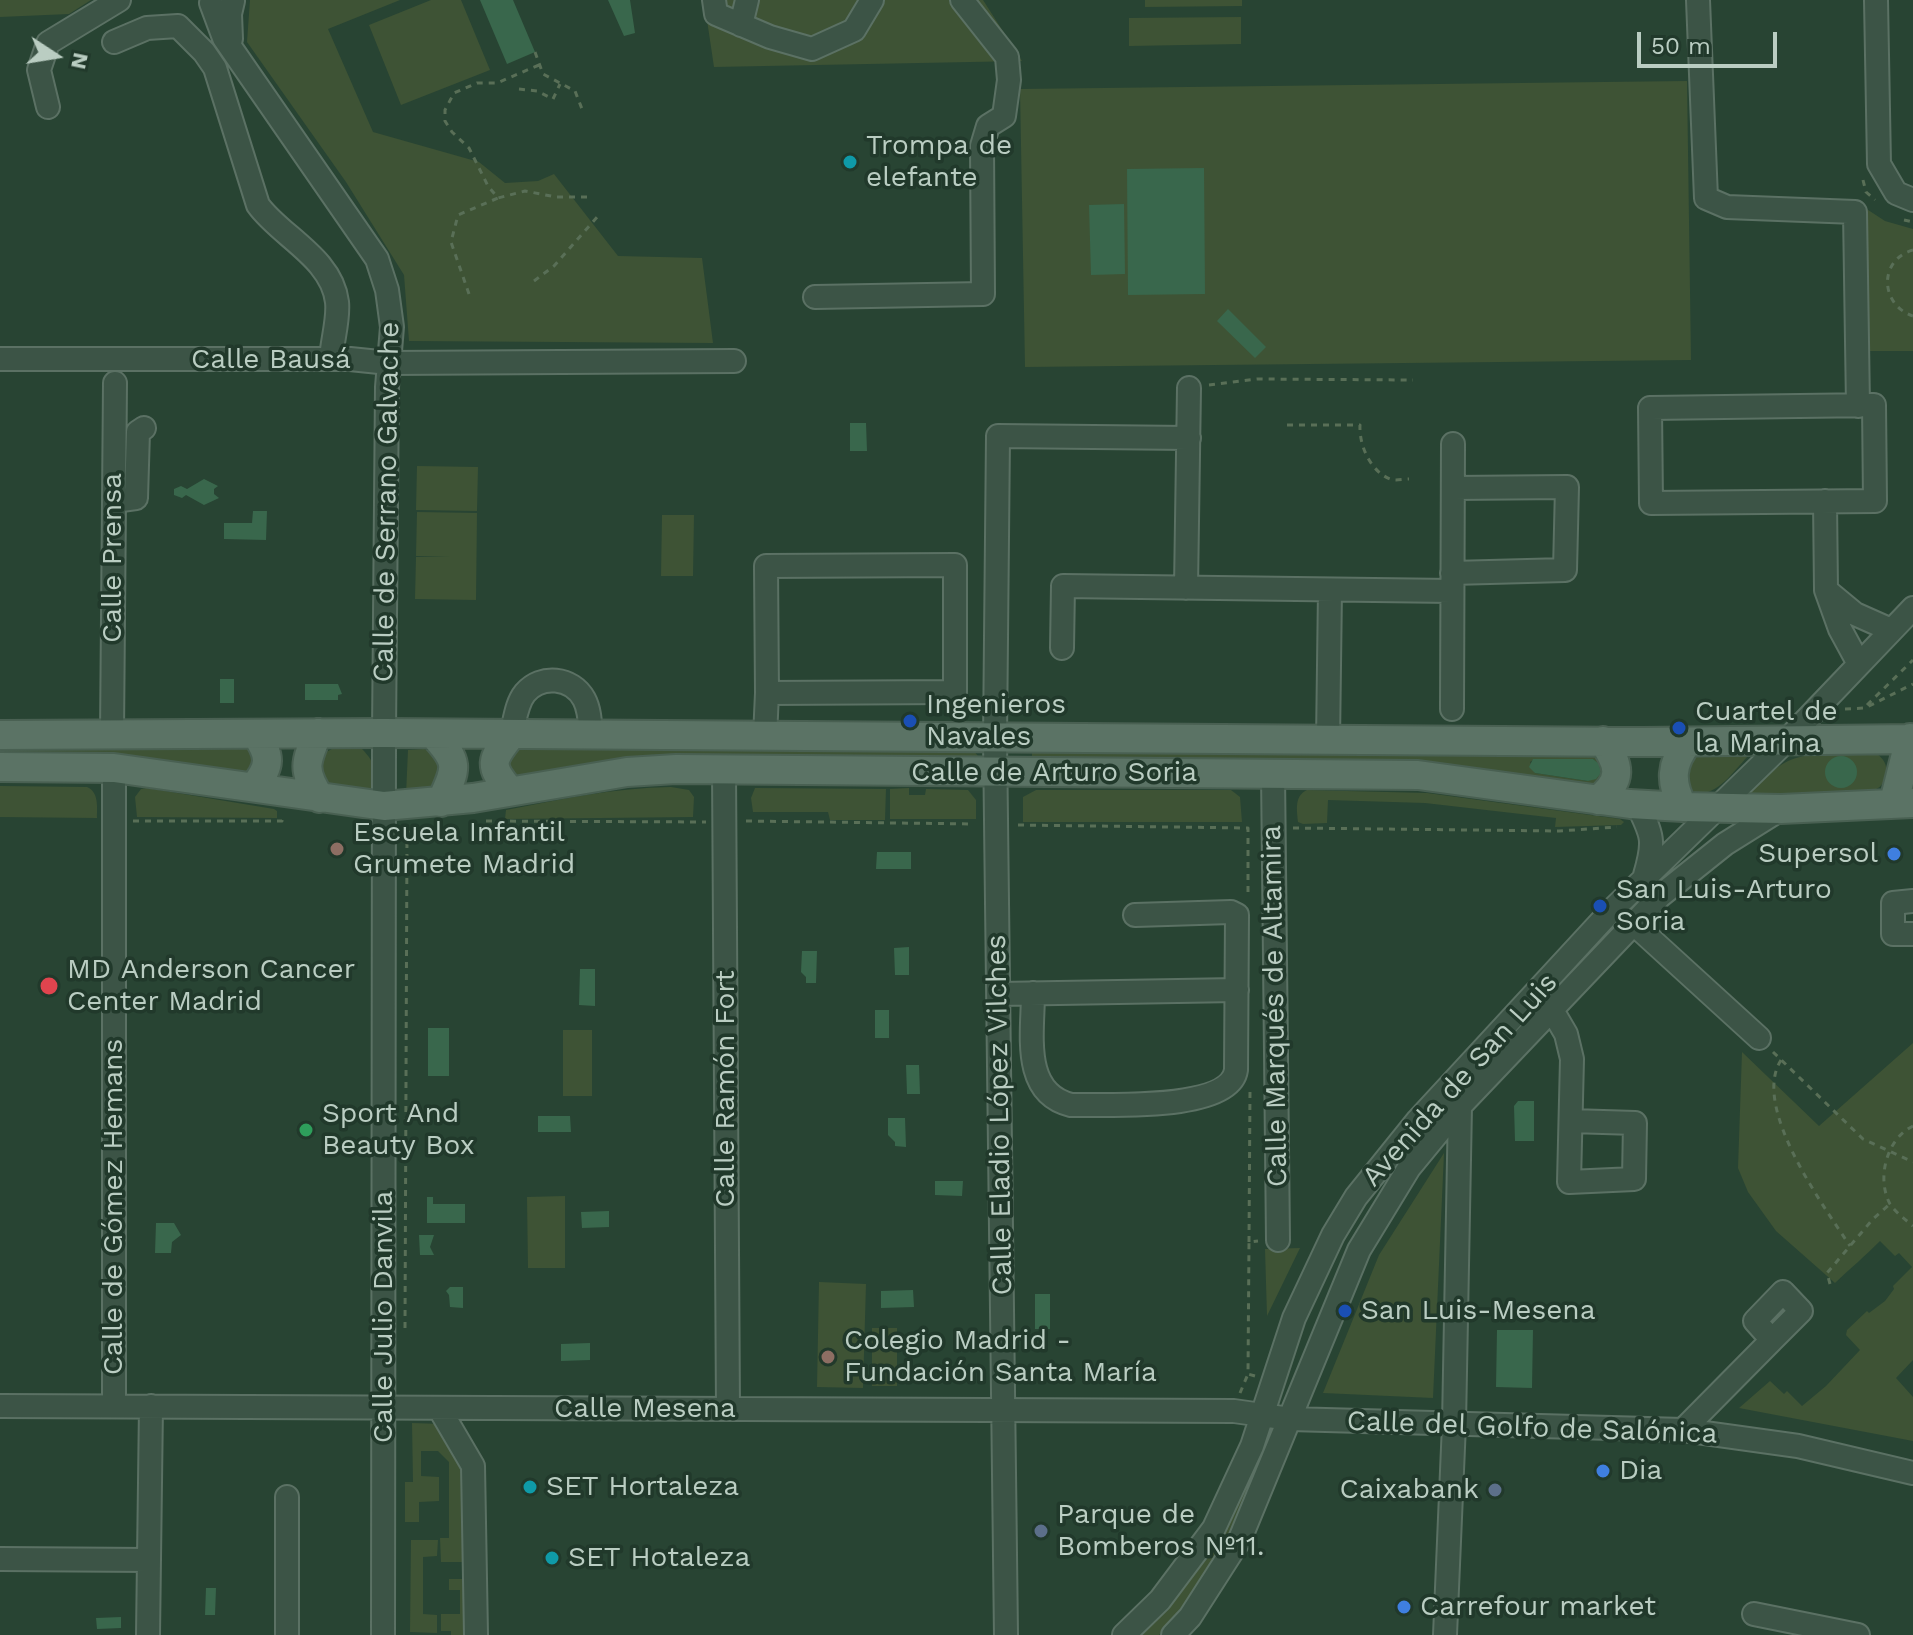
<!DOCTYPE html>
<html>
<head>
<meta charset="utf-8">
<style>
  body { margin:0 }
  #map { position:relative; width:1913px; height:1635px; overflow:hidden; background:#284433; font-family:"Work Sans",sans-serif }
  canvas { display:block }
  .north { position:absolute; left:16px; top:16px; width:80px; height:80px; -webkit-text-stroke:6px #21392b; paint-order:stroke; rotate:102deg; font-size:22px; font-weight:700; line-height:32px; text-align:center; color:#bacdc2 }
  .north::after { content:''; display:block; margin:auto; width:28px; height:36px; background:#bacdc2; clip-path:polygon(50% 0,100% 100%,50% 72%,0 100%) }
  .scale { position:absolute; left:1637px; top:32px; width:140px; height:36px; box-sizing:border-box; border:4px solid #bacdc2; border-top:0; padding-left:10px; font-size:24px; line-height:28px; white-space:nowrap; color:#bacdc2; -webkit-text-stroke:6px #21392b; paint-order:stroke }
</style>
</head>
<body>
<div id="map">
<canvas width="1913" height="1635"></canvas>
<div class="north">N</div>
<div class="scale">50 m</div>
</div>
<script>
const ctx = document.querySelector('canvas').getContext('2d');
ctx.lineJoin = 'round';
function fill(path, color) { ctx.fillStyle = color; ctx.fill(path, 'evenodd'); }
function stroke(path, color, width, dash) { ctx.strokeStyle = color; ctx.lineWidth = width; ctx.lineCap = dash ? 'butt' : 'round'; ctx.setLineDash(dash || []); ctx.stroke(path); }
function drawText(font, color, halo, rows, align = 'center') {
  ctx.font = font + ' "Work Sans",sans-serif'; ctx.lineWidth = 7; ctx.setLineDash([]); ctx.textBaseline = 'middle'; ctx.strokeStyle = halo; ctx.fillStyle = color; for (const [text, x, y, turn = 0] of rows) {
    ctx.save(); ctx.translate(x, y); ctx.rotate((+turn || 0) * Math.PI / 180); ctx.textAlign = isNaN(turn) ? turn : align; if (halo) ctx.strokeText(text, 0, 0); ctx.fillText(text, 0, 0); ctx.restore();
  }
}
const green = new Path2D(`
  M0,0H91L69,14L0,17Z
  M250,0H400L328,29L373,132L479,162L505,183L538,181L554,174L618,256L702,258L713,343L409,341L404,275L346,182L247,42Z
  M431,0H461L490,70L401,105L369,25Z
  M704,0H983L1022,61L714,67Z
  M1145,0H1242V6L1145,7Z
  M1241,17V44L1129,46V18Z
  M1687,81L1691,360L1025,367L1020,89Z
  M1862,206L1885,221L1913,229V351H1864Z
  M417,466L478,467L477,511L416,510Z
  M417,512L477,513L476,600L415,599L416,557H450L416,556Z
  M662,515H694L693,576H661Z
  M0,747L250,748L257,751L251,774L0,758Z
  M334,748L362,749C376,763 377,774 378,792L325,787L316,766L322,754Z
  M511,748L973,750L978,756L977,759L519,776L509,774L501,759Z
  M424,749L435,753L444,765L435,789L406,795L408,750Z
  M1032,751L1595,754L1607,770L1596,786L1032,761ZM1535,759H1593L1600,766L1601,773L1588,781L1535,773L1530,762Z
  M1876,753C1883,758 1888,765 1886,774C1885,780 1882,787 1876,789C1851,799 1779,794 1749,794C1761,783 1773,768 1788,761C1814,750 1848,754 1876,753Z
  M1750,754C1733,771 1712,806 1687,788L1682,769L1695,755Z
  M0,786L87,787C99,792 97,807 97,818L0,817Z
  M671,787L689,790L694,797L693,817L505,819L506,810C561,799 614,788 671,787Z
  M147,788L274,809L277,811V818L137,817L135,797L141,789Z
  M755,788L886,789L885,820H830L828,812H753L751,798Z
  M909,788V795H925L926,789L968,790L976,800V819H890V789Z
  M1036,790H1231L1240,797L1242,822H1023V797Z
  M1307,790L1427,793L1620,819L1624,822L1621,825L1555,827L1556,818L1425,803L1328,800L1327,823L1303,824L1298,822C1297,810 1294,796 1307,790Z
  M563,1030H592V1096H563Z
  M1913,1043V1360L1896,1378L1913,1397V1441L1739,1408L1770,1381L1784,1394L1787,1391L1802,1406L1826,1386L1860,1350L1846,1335L1847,1330L1867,1311L1869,1313L1885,1301L1894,1289L1893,1286L1912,1267L1899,1253L1895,1256L1880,1241C1864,1257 1851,1268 1835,1283L1776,1231L1748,1192L1738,1168L1742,1052L1819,1126Z
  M1444,1153L1433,1398L1323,1393L1379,1255Z
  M565,1196V1268H528L527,1197Z
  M1300,1248L1267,1316L1265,1249Z
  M819,1282L866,1284L863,1388L817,1387Z
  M872,1328H897V1386H872Z
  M412,1423L441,1424L465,1468L468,1562H441L440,1538H449V1462L438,1451H421V1476L439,1477V1501L419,1502V1522H405V1482H413Z
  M1257,1456L1264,1458C1238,1522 1209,1587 1159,1635H1136Z
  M411,1540H438L437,1556L423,1557V1614L437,1615V1633L410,1632Z
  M449,1579H469L470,1635H451V1631H441V1614H460V1590H449Z`);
const water = new Path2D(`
  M480,0H513L535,52L507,64Z
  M608,0H630L635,33L624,36Z
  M1204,168L1205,294L1128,295L1127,169Z
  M1124,204L1125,274L1091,275L1089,205Z
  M1228,309L1266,347L1255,358L1217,321Z
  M850,423H866L867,451H850Z
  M204,479L218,486L214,489V494L219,498L204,505L186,495L182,498L174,495V489L181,486L187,489Z
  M253,511H267L266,540L224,539V523H252Z
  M220,679H234V703H220Z
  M305,684H338L342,694L338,695V700H305Z
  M1825 772a16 16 0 1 1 32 0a16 16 0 1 1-32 0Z
  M1533,759H1593L1599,764L1601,773L1596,779L1588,781L1535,773L1529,767Z
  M877,852H911V869H876Z
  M909,947V975H895L894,948Z
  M802,951H817L816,983H806V977L801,972Z
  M580,969H595V1006L579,1005Z
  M875,1010H889V1038H875Z
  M428,1028H449V1076H428Z
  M906,1065H919L920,1094H907Z
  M1518,1101H1534V1141H1515L1514,1106Z
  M538,1116H570L571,1132H538Z
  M888,1118H905L906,1147L895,1146V1142L888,1135Z
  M935,1181H963L962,1196L935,1195Z
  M427,1197H433V1204H465V1223H427Z
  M609,1211V1227L582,1228L581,1212Z
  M156,1223H174L181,1235L172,1242L171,1253H155Z
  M419,1235H434L430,1247L434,1255H420Z
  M450,1287H463V1308L450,1307L449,1295L446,1291Z
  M913,1290L914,1307L881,1308V1291Z
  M1035,1294H1050V1329H1035Z
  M1497,1330H1533L1532,1388L1496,1387Z
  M590,1343V1360L561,1361V1344Z
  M206,1588H216L215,1615H205Z
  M121,1617V1628L97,1629L96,1618Z`);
const path = new Path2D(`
  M535,52L543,74L575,91L582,109
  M539,65L497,83H477L454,93L445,110V121L452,132L469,148L488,186L498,198L525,191L556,197H587
  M519,89L537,91L553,99L560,84
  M1863,180L1866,192L1875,200
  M1904,220L1913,222
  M1913,250C1878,260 1880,305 1913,316
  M534,281L554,266L598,216
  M469,294L451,242L458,215L498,198
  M1209,385L1257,379L1413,380
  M1287,425H1360C1359,445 1370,471 1390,479C1395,481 1404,479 1409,479
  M1867,705L1913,660
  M1845,709L1865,708L1913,684
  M133,821H282L283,814
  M486,821L706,822
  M746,821L974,824
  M1018,825L1248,828V898
  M1293,828L1559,831L1617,827
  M1773,1052L1863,1139L1913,1162
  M1781,1060C1751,1107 1823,1205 1850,1246
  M1913,1126C1887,1138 1876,1178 1890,1204C1895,1212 1906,1220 1913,1226
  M1249,1242L1250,1090
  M1830,1284L1827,1273L1873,1219L1890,1204
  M405,1328L407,834L410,828
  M1255,1376L1248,1374L1249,1242L1258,1241
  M1240,1393L1248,1374`);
const minor = new Path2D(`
  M714,0L716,14L770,37L812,49L854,30L872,0
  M1698,0L1706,198L1727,207L1855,212L1858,406
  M1876,0L1879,164L1896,193L1913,200
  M211,3L224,38L377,259L387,290L392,327L387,387L384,733L383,1635
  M741,25L747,0
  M231,39L230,14L233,1
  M114,42L147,28L178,26L204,52L215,68L258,205C280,236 332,258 337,302C339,319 332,341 331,359
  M48,107L39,70L48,43L119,0
  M815,297L983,294L982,146L988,126L1004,116L1009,80L1007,57L962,0
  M0,359H350L389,363L734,361
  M1874,405L1875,501L1651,503L1650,408Z
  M114,501L136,498L138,432L144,428
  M1825,501L1826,590
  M1452,573L1565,570L1567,487L1453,488
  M1186,588L1189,388
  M1062,648L1063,586L1452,591
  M1859,664L1840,629L1826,590L1855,614L1891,630
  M1452,709L1453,444
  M112,734L115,383
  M511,735C515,721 516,704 525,693C541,674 572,677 584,699C590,710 590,724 591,736
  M765,737L767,693L955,692V565L766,566L767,693
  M1328,741L1330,590
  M724,770L728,1409
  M1273,773L1278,1240
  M1637,804C1653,836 1655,841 1645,875
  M1913,901L1893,903V934H1913
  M1634,924L1759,1038
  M1033,993C1033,1032 1021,1093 1071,1105C1105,1104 1230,1112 1236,1070L1237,915L1231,912L1135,915
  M999,994L1237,990
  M1552,1010L1566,1034L1572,1059L1569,1182L1634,1179L1635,1123L1571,1121
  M0,1406L1234,1411L1290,1419L1683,1430L1798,1446L1913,1473
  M114,1406V768
  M439,1408L473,1466L476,1635
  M1683,1430L1772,1340L1755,1321L1783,1292L1801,1311L1772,1340
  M0,1559L149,1560
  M1754,1614L1858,1635
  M148,1635L151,1406
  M287,1635V1497
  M1006,1635L995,739L998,436L1189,438
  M1124,1635L1160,1600L1214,1528L1252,1446L1294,1318L1333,1235L1356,1197L1418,1120L1610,912L1786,741L1913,608
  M1173,1635L1190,1617L1240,1539L1359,1250L1409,1168L1460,1106L1660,896L1725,844L1781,809
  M1445,1635L1454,1424L1460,1106`);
const major = new Path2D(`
  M318,733C305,762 302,771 320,798
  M433,734C460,763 457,767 441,802
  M0,735L384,733L1642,742L1913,739
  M0,767L114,768L384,806L473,798L627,772L676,769L1418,775L1630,804L1683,807L1781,809L1913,803
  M254,787C271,766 271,756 256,734
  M510,791C488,765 491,760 511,735
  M1598,800C1623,780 1620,766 1603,741
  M1894,802L1910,738
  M1683,807C1670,783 1670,764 1688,742`);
const markers = [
  [850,162,8,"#0f9aa8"],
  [910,721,8,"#1a4fb4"],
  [1679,728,8,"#1a4fb4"],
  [337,849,8,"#8d6e63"],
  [1894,854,8,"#3f7fe0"],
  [1600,906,8,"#1a4fb4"],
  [49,986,10,"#e0444e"],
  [306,1130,8,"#2e9e5b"],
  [1345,1311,8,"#1a4fb4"],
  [828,1357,8,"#8d6e63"],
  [1603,1471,8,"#3f7fe0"],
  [530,1487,8,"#0f9aa8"],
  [1495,1490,8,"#5c6f8a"],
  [1041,1531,8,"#5c6f8a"],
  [552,1558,8,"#0f9aa8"],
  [1404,1607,8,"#3f7fe0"]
];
const poiNames = [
  ["Trompa de",866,146],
  ["elefante",866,178],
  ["Ingenieros",926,705],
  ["Navales",926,737],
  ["Cuartel de",1695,712],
  ["la Marina",1695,744],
  ["Escuela Infantil",353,833],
  ["Grumete Madrid",353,865],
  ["Supersol",1878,854,"right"],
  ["San Luis-Arturo",1616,890],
  ["Soria",1616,922],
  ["MD Anderson Cancer",67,970],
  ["Center Madrid",67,1002],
  ["Sport And",322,1114],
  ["Beauty Box",322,1146],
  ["San Luis-Mesena",1361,1311],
  ["Colegio Madrid -",844,1341],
  ["Fundación Santa María",844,1373],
  ["Dia",1619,1471],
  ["SET Hortaleza",546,1487],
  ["Caixabank",1479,1490,"right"],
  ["Parque de",1057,1515],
  ["Bomberos Nº11.",1057,1547],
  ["SET Hotaleza",568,1558],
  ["Carrefour market",1420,1607]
];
const streetNames = [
  ["Calle Bausá",271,360],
  ["Calle de Serrano Galvache",387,502,-89],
  ["Calle Prensa",113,558,-90],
  ["Calle de Arturo Soria",1054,773],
  ["Calle Marqués de Altamira",1275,1006,-91],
  ["Avenida de San Luis",1460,1080,-48],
  ["Calle Ramón Fort",726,1089,-90],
  ["Calle Eladio López Vilches",1000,1115,-91],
  ["Calle de Gómez Hemans",114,1207,-90],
  ["Calle Julio Danvila",384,1317,-90],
  ["Calle Mesena",645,1409],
  ["Calle del Golfo de Salónica",1532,1428,2]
];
fill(green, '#3e5335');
fill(water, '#39674c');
stroke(minor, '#5b7164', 26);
stroke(major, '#496052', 32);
stroke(path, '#596f57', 3, [6, 6]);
stroke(minor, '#3c5446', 22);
stroke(major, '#5b7365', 28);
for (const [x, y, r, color] of markers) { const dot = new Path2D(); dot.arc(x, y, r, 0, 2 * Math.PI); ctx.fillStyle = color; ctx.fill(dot); stroke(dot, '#21392b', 3); }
drawText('28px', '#bacdc2', '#21392b', poiNames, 'left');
drawText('28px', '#bacdc2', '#21392b', streetNames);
</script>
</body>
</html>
